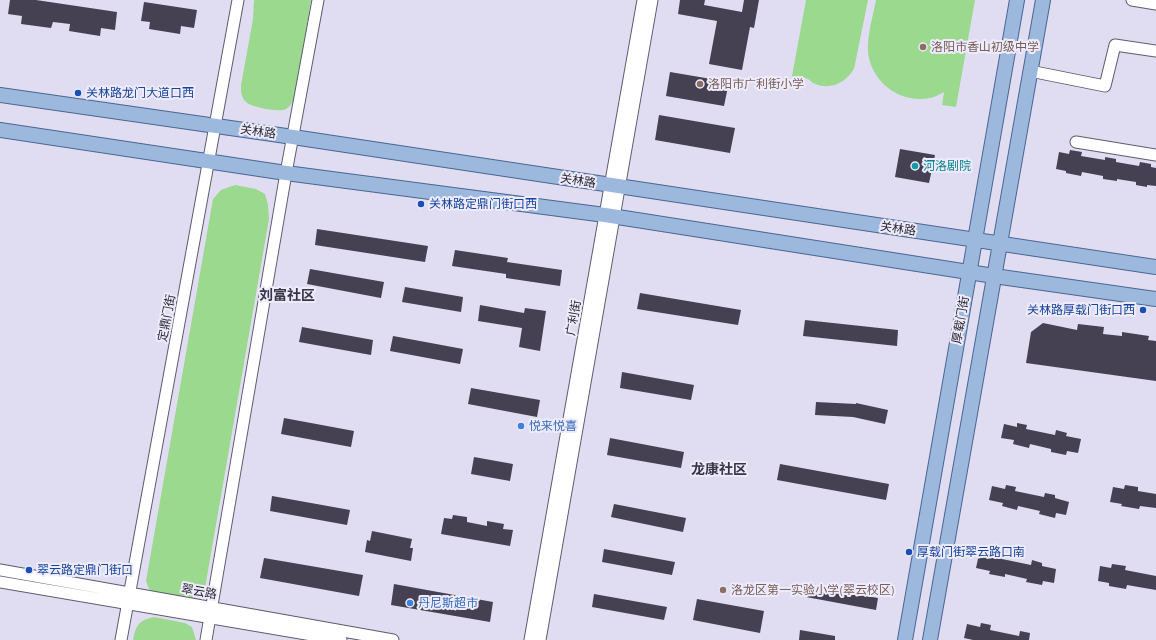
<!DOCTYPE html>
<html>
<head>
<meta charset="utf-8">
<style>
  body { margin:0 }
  canvas { display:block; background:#e0ddf2 }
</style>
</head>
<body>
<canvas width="1156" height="640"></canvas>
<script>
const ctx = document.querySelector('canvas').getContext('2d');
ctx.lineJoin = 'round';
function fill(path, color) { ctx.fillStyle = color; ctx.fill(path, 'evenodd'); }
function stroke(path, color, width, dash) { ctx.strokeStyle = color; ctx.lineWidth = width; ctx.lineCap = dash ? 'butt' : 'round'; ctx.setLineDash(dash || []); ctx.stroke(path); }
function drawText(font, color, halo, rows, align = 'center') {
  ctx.font = font + ' Montserrat,"Noto Sans SC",sans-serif'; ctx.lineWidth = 4; ctx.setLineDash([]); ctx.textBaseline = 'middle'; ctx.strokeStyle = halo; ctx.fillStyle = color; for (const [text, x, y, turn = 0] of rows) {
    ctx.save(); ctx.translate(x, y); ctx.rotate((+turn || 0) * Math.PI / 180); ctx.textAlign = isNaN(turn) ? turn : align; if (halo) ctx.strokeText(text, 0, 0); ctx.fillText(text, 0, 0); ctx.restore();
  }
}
const green = new Path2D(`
  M254,0H311L295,96C293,101 291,106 286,109C280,113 251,107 246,102C241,98 241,91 241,85L253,19Z
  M806,0H868L854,69C845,83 830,91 813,83C811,82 810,80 808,79C803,77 797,77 792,76Z
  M876,0H975L956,107L942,105L944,92C940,94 935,97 930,98C900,104 871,82 868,52C867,35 873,16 876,0Z
  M235,185L256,189L265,194L268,205L269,219L205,588L196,597L187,600L156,595L149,589L146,581L213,199L221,190Z
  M154,617L185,623L192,627L196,640H133C136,625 139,620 154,617Z`);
const building = new Path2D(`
  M10,0H36L117,12L115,30L101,28L100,36L69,31L70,24L53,22L51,28L21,24L22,16L8,14Z
  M680,0H705L704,5L742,12L744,0H759L754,28L750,27L742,70L709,64L717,21L678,14Z
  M144,2L197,10L194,28L181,26L180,34L149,29L150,22L141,21Z
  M670,72L729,82L724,106L666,96Z
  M659,115L735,128L730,153L655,140Z
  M900,149L935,155L929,183L895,177Z
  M1070,150L1082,152L1081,156L1105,160V157L1116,159V162L1139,166L1140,162L1151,164V167L1156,168V186L1147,185V187L1136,185V182L1117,179V181L1103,179V176L1082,172L1081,176L1066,173V171L1056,169L1059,152L1069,154Z
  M317,229L428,246L425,262L315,245Z
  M455,250L508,258L507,262L562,270L560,286L506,278V274L452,266Z
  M310,269L384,282L381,298L307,284Z
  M405,287L463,297L461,312L402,302Z
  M640,293L741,310L738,325L637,309Z
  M480,305L524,313L525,308L546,311L540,351L519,347L522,328L478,321Z
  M805,320L898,330L897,346L803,336Z
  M1043,323L1077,330L1078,324L1104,327L1103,334L1122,336V332L1149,336L1148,340L1156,341V381L1026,363L1031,332Z
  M302,327L373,340L371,355L299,342Z
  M393,336L463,349L460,364L390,351Z
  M622,372L694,385L691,400L620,388Z
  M471,388L540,400L537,417L468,404Z
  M816,402L856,404V403L888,410L885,424L853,417L815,415Z
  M284,418L354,431L351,447L281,434Z
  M1017,423L1027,425L1026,429L1055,435L1056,430L1067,433L1066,436L1081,439L1078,453L1067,451L1066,455L1051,452V449L1030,444L1029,448L1013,444L1014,440L1001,438L1004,424L1017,427Z
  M610,438L684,452L681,468L607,455Z
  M474,457L513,464L510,481L471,474Z
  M780,464L889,484L886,500L777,480Z
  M1006,485L1016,487L1015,491L1044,497L1045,493L1055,495V498L1069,502L1066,515L1056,513L1055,518L1039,514L1040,511L1018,506L1017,510L1002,506L1003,503L989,500L992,486L1005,489Z
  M1125,485L1138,487V491L1156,494V508L1140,506L1139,509L1121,506L1122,504L1110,502L1113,487L1124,489Z
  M272,496L350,510L347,525L270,511Z
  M614,504L686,518L683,532L611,517Z
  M453,515L467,517V522L487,526V521L504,524L503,529L513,530L510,546L441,534L444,518L452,519Z
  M372,531L412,539L410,548H413L411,561L365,552L367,540L370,541Z
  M604,549L675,562L672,575L602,562Z
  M993,553L1003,555L1002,559L1031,565L1032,560L1042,563V566L1056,569L1054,583L1043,581L1042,585L1026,582L1027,579L1005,574V577L989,574L990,571L976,568L979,554L992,557Z
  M264,558L363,575L359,596L260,578Z
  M1112,564L1126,566L1125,570L1156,576V590L1127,585L1126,589L1109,586V583L1098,581L1100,566L1111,568Z
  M394,584L493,602L490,622L391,605Z
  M808,586L878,598L876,610L806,597Z
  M594,594L667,607L664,620L592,607Z
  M697,599L764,611L760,633L693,620Z
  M981,623L991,625L990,630L1019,636L1020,631L1030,633L1029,640H973L964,638L967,624L980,627Z
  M800,630L835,636V640H799Z`);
const minor = new Path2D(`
  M1132,0L1156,4
  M1030,71L1105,86L1115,45L1156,51
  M1076,142L1156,155
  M0,570L393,640
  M0,582L341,640
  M121,640L238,0
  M206,640L286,173L318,0
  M530,640L643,0
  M540,640L652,0`);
const major = new Path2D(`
  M0,95L293,137L1156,267
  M0,130L286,173L605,215L994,276L1156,299
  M905,640L1017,0
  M930,640L1043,0`);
const markers = [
  [923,47,4,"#8d6e63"],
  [700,84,4,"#8d6e63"],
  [78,93,4,"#1a4fb4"],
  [915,166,4,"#0f9aa8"],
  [421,204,4,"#1a4fb4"],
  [1143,310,4,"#1a4fb4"],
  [521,426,4,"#3f7fe0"],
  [909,552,4,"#1a4fb4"],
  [29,570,4,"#1a4fb4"],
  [723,590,4,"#8d6e63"],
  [410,603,4,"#3f7fe0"]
];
const educationNames = [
  ["洛阳市香山初级中学",931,47],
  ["洛阳市广利街小学",708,84],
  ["洛龙区第一实验小学(翠云校区)",731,590]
];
const transitNames = [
  ["关林路龙门大道口西",86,93],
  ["关林路定鼎门街口西",429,204],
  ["关林路厚载门街口西",1135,310,"right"],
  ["厚载门街翠云路口南",917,552],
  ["翠云路定鼎门街口",37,570]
];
const streetNames = [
  ["关林路",258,132,8],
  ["关林路",578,181,9],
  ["关林路",898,229,8],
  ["定鼎门街",167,318,-79],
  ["广利街",574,318,-80],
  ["厚载门街",961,320,-80],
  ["翠云路",199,592,10]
];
const cultureNames = [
  ["河洛剧院",923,166]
];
const shopNames = [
  ["悦来悦喜",529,426],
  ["丹尼斯超市",418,603]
];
const quarterNames = [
  ["刘富社区",287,296],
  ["龙康社区",719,470]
];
fill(green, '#9bd98e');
fill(building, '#454152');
stroke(minor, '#5e5b6d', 13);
stroke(major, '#4a6691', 16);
stroke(minor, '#fff', 11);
stroke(major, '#9db8dd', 14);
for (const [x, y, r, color] of markers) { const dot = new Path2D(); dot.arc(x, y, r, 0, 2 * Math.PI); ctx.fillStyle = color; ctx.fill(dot); stroke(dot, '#edebfc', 1.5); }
drawText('12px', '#785e54', '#edebfc', educationNames, 'left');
drawText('12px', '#164399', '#edebfc', transitNames, 'left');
drawText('12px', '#28262e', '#edebfc', streetNames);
drawText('12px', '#0d838f', '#edebfc', cultureNames, 'left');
drawText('12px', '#366cbe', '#edebfc', shopNames, 'left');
drawText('bold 14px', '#383545', '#edebfc', quarterNames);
</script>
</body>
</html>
